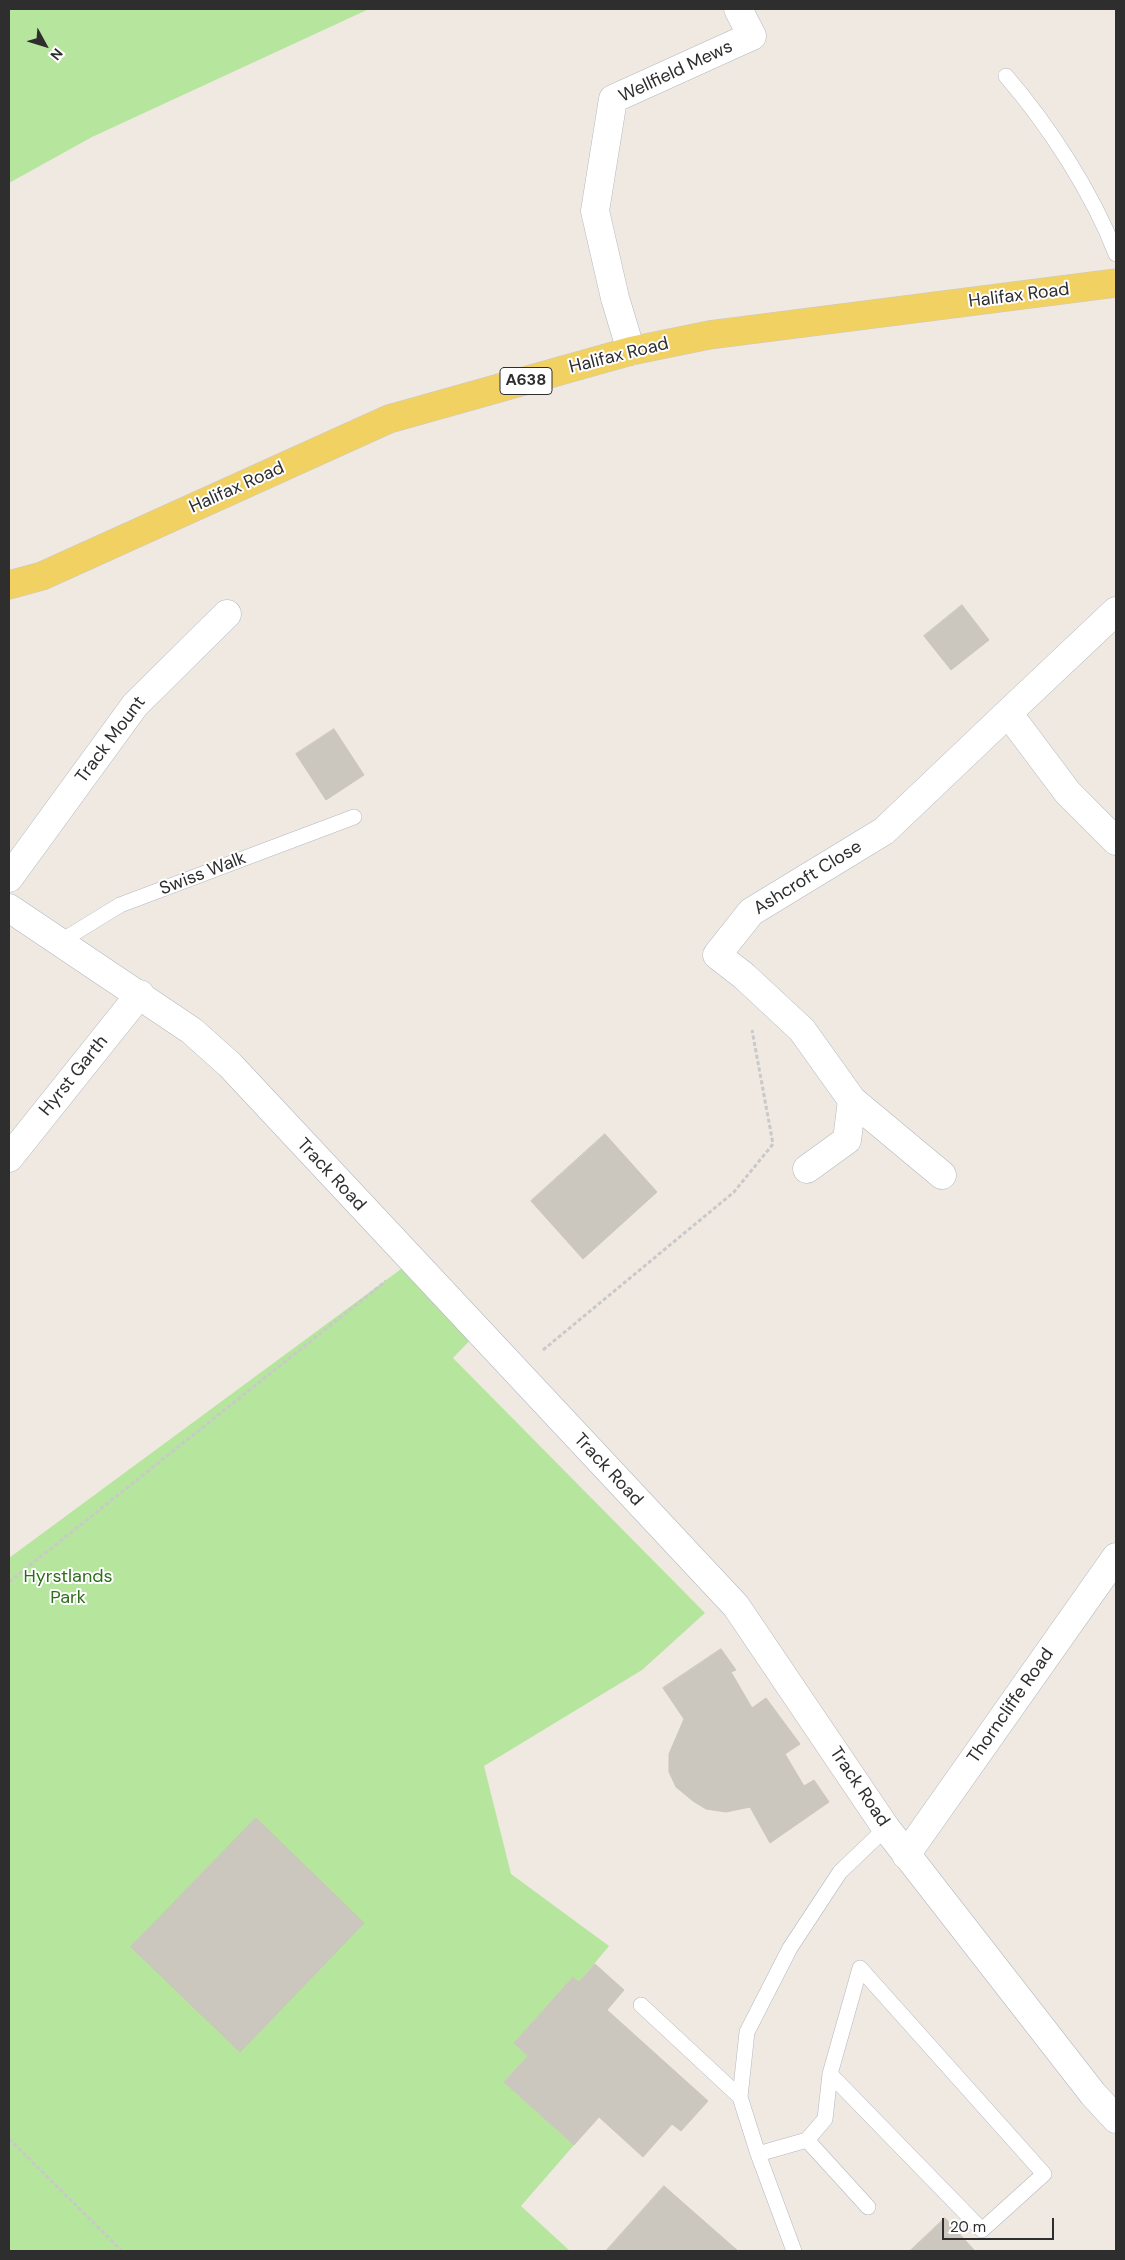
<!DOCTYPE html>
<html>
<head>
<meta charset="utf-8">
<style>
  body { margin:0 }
  #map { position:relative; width:1125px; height:2260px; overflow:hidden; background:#efe9e1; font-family:"DM Sans",sans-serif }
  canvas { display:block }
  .frame { position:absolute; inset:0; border:10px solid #2e2e2e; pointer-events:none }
  .north { position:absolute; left:20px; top:20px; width:50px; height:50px; -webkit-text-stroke:4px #fff; paint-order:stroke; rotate:129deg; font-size:14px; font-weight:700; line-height:20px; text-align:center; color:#2e2e2e }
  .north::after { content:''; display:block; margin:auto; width:18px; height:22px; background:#2e2e2e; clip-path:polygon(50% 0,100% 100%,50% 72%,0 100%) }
  .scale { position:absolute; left:942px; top:2218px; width:112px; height:22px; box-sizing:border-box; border:2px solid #2e2e2e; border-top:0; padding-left:6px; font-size:15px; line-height:18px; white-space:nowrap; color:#2e2e2e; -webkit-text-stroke:4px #fff; paint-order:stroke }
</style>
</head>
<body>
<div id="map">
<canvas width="1125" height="2260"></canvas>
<div class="frame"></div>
<div class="north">N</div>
<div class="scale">20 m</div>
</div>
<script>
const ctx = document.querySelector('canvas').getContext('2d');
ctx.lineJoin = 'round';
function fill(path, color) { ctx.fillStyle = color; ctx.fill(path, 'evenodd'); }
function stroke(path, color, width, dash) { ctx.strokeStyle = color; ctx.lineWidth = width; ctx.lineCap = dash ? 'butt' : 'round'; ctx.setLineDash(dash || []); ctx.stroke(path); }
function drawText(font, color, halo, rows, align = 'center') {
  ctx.font = font + ' "DM Sans",sans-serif'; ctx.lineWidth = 4; ctx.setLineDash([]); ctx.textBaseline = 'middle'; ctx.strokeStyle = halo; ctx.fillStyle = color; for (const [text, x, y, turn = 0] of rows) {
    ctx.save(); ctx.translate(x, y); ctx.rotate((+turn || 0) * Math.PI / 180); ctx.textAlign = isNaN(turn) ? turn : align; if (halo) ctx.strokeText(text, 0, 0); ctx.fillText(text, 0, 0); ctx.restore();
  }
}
const green = new Path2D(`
  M9,9H369L92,137L9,183Z
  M412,1261L479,1331L453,1358L705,1613L642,1670L484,1766L511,1874L609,1946L579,1982L573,1977L514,2043L528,2056L504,2082L574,2145L521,2206L570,2251H9V1558Z`);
const building = new Path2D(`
  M962,605L989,640L951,670L924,636Z
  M334,729L364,775L326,800L296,754Z
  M605,1134L657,1192L583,1259L531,1201Z
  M721,1649L736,1670L731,1672L752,1708L766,1698L800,1744L785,1754L804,1786L814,1780L829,1802L770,1843L750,1807L726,1812L706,1809L693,1801L676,1787L669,1772V1754L684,1719L663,1688Z
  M256,1818L364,1923L240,2052L131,1947Z
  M595,1964L624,1990L607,2010L708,2101L681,2131L672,2124L643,2157L599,2117L574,2145L504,2082L528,2056L514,2043L573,1977L579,1982Z
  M664,2186L738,2251H606Z
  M945,2218L975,2251H910Z`);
const path = new Path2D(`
  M543,1350L734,1192L773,1144L752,1030
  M9,1582L386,1281
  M9,2139L122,2251`);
const service = new Path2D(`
  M1006,76C1049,126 1092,192 1116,254
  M58,943L120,905L354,817
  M641,2005L740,2097
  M830,2074L982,2230L1044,2174L860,1968L830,2074L825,2119L807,2140L758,2154L740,2097L747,2032L790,1948L840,1872L886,1828
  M807,2140L868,2207
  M758,2154L794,2251`);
const minor = new Path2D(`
  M631,351L615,298L595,211L613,99L752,36L738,9
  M1116,611L1008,713L1068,793L1116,841
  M9,878L135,705L227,614
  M852,1100L942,1175
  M9,1158L140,994
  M807,1169L847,1140L852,1100L802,1030L744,976L717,955L751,912L884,831L1008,713`);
const tertiary = new Path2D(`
  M9,908L192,1031L230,1065L736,1606L886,1828L1093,2094L1116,2119
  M906,1855L1116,1557`);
const primary = new Path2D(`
  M9,585L42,576L389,419L631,351L709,335L1116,283`);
const shields = [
  [526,381,52]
];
const shieldNames = [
  ["A638",526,381]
];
const streetNames = [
  ["Wellfield Mews",676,72,-25],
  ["Halifax Road",1019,296,-7],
  ["Halifax Road",619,356,-14],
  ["Halifax Road",237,488,-24],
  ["Track Mount",111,740,-53],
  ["Swiss Walk",203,874,-21],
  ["Ashcroft Close",808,878,-32],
  ["Hyrst Garth",74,1076,-51],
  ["Track Road",331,1175,47],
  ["Track Road",608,1470,47],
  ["Thorncliffe Road",1011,1706,-55],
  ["Track Road",859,1787,56]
];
const parkNames = [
  ["Hyrstlands",68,1577],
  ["Park",68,1598]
];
fill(green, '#b6e59e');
fill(building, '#cbc7bf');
stroke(building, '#cbc5ba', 1);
stroke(service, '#b4b7c1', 16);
stroke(minor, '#b4b7c1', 29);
stroke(tertiary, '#b4b7c1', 29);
stroke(primary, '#c9c9c9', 29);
stroke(path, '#c9c9c9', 3, [4, 2.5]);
stroke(service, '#fff', 15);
stroke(minor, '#fff', 28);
stroke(tertiary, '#fff', 28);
stroke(primary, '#f2d163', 28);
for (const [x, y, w] of shields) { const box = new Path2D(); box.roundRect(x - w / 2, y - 13.5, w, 27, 4); ctx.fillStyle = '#fff'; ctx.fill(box); stroke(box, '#2e2e2e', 1); }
drawText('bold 16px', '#2e2e2e', null, shieldNames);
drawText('18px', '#2e2e2e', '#fff', streetNames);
drawText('18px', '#2c6e1b', '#fff', parkNames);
</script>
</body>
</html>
